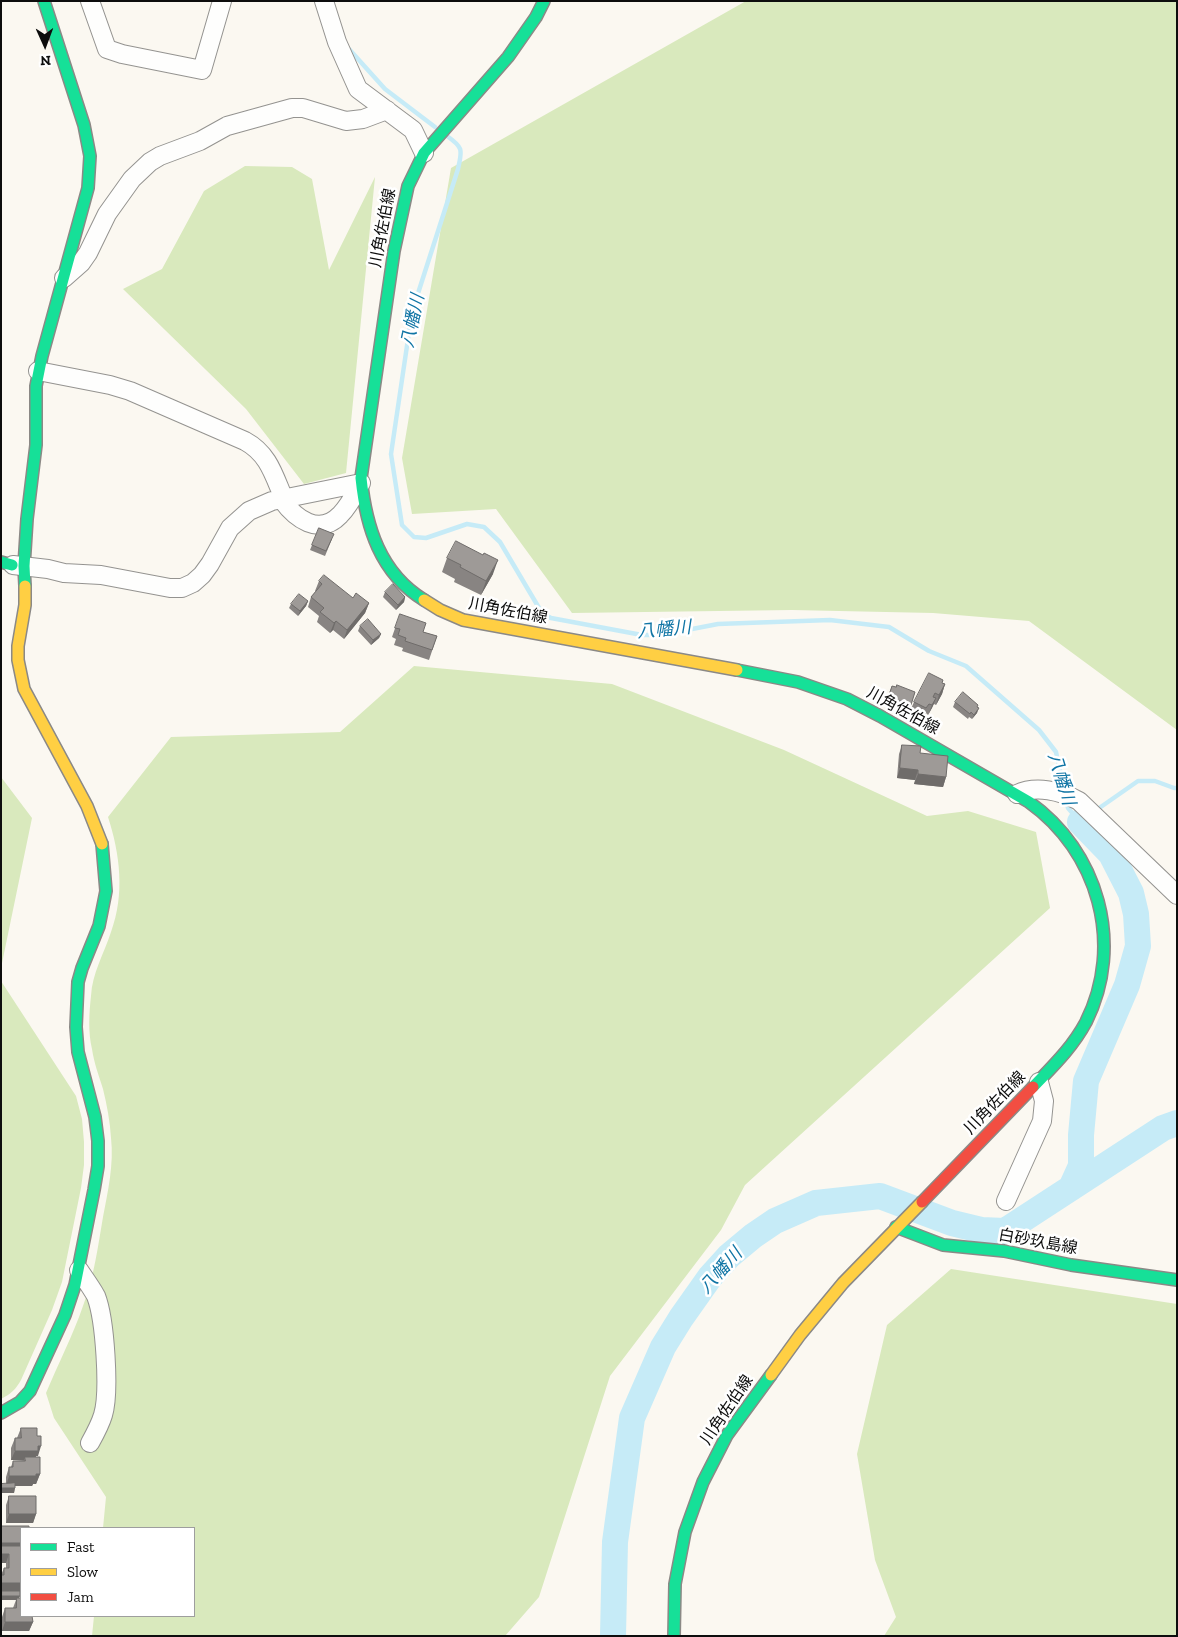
<!DOCTYPE html>
<html>
<head>
<meta charset="utf-8">
<style>
  body { margin:0 }
  #map { position:relative; width:1178px; height:1637px; overflow:hidden; background:#fbf8f1; font-family:"Zilla Slab",serif }
  canvas { display:block }
  .frame { position:absolute; inset:0; border:2px solid #0d0d0d; pointer-events:none }
  .legend { position:absolute; left:20px; top:1527px; width:175px; height:90px; box-sizing:border-box; background:#fff; border:1px solid #9e9e9e; margin:0; padding:6px 9px; list-style:none; font-size:15px; color:#0d0d0d }
  .legend li { display:flex; align-items:center; gap:10px; height:25px }
  .legend b { width:25px; border:1px solid #9e9e9e }
  .north { position:absolute; left:20px; top:20px; width:50px; height:50px; -webkit-text-stroke:4px #fff; paint-order:stroke; rotate:178deg; font-size:14px; font-weight:700; line-height:20px; text-align:center; color:#0d0d0d }
  .north::after { content:''; display:block; margin:auto; width:18px; height:22px; background:#0d0d0d; clip-path:polygon(50% 0,100% 100%,50% 72%,0 100%) }
</style>
</head>
<body>
<div id="map">
<canvas width="1178" height="1637"></canvas>
<div class="frame"></div>
<ul class="legend">
<li><b style="height:6px;background:#16e098"></b>Fast</li>
<li><b style="height:6px;background:#ffcf43"></b>Slow</li>
<li><b style="height:6px;background:#f24e42"></b>Jam</li>
</ul>
<div class="north">N</div>
</div>
<script>
const ctx = document.querySelector('canvas').getContext('2d');
ctx.lineJoin = 'round';
function fill(path, color) { ctx.fillStyle = color; ctx.fill(path, 'evenodd'); }
function stroke(path, color, width, dash) { ctx.strokeStyle = color; ctx.lineWidth = width; ctx.lineCap = dash ? 'butt' : 'round'; ctx.setLineDash(dash || []); ctx.stroke(path); }
function drawText(font, color, halo, rows, align = 'center') {
  ctx.font = font + ' "Zilla Slab","Noto Sans JP",serif'; ctx.lineWidth = 5; ctx.setLineDash([]); ctx.textBaseline = 'middle'; ctx.strokeStyle = halo; ctx.fillStyle = color; for (const [text, x, y, turn = 0] of rows) {
    ctx.save(); ctx.translate(x, y); ctx.rotate((+turn || 0) * Math.PI / 180); ctx.textAlign = isNaN(turn) ? turn : align; if (halo) ctx.strokeText(text, 0, 0); ctx.fillText(text, 0, 0); ctx.restore();
  }
}
const forest = new Path2D(`
  M746,1H1177V730L1029,621L933,613L792,610L572,613L496,509L412,514L402,458L451,168Z
  M245,166L292,167L312,179L329,270L375,177L346,473L304,484L246,409L123,289L162,269L204,191Z
  M414,666L612,684L784,750L927,816L968,811L1036,832L1050,908L745,1185L721,1230L610,1376L539,1597L505,1636H92L94,1616H194V1528H103L106,1497L54,1418L46,1393C58,1364 73,1335 83,1306C94,1277 98,1246 103,1217C108,1191 114,1164 111,1138C110,1122 107,1105 103,1089C99,1076 94,1063 92,1049C88,1032 89,1014 91,996C92,973 104,954 111,932C125,894 120,854 108,817L171,737L340,732Z
  M1,777L32,818L1,968Z
  M1,981L76,1096L82,1119L84,1142V1165L81,1188L62,1282L52,1310L21,1380C16,1389 11,1394 1,1399Z
  M951,1269L1177,1304V1636H884L896,1617L875,1560L857,1454L887,1325Z`);
const stream = new Path2D(`
  M349,49L385,89L435,127
  M447,136C464,148 462,150 458,169L412,312L391,454L402,525L414,537L426,538L467,524L484,527L500,542L542,613L551,618L642,635H661L718,624L830,620L889,627L929,651L966,666L1039,730L1056,752L1064,790
  M1066,800L1068,808L1080,822L1088,816
  M1095,811L1138,781H1155L1174,788H1177`);
const river = new Path2D(`
  M1071,1188L1081,1166V1135L1086,1081L1127,985L1138,946L1136,914L1131,893L1111,854L1080,822
  M613,1636L615,1542L632,1418L663,1347L681,1318L710,1277L729,1256L753,1236L775,1221L816,1203L880,1196L952,1223L981,1230L1005,1231L1163,1128L1177,1123`);
const street = new Path2D(`
  M90,1L107,49L122,54L202,70L222,1
  M324,1L337,42L358,89L413,130L424,153
  M64,278L81,263L88,253L107,214L132,179L150,162L160,156L200,141L227,126L292,108H303L346,121L363,119L387,110
  M38,371L110,385L130,391L245,441C269,454 274,476 284,499
  M282,500C295,518 319,537 340,515C349,506 355,494 361,483
  M13,565L48,569L64,573L101,575L170,588H182L193,583L202,575L210,564L230,528L249,511L272,501L361,483
  M1017,794C1036,785 1061,791 1079,801L1177,895
  M1006,1201L1042,1121L1044,1101L1039,1082
  M79,1270C85,1279 91,1287 96,1296C105,1319 110,1392 103,1415C100,1425 95,1434 90,1443`);
const fast = new Path2D(`
  M1,562L12,565
  M25,586L24,566L27,519L36,445V386L42,356L88,188L90,156L84,125L44,1
  M424,600C380,573 366,527 361,478L394,251L408,186L424,153L508,57L536,17L544,1
  M737,670L798,682L847,699L880,716L1029,802C1098,851 1125,944 1086,1022C1072,1048 1053,1066 1033,1087
  M896,1227L943,1245L1004,1251L1071,1265L1177,1280
  M1,1413L20,1402L30,1391L65,1315L75,1285L94,1190L98,1166V1141L95,1117L78,1052L76,1027L78,982L82,968L99,926L106,891L102,844
  M674,1636L675,1584L685,1532L703,1482L727,1435L771,1375`);
const slow = new Path2D(`
  M25,586V605L18,646V660L24,689L87,806L102,844
  M424,600L440,610L463,620L737,670
  M771,1375L800,1335L843,1283L922,1202`);
const jam = new Path2D(`
  M922,1202L1033,1087`);
const wall = new Path2D(`
  M319,528L332,539L325,556L310,550Z
  M447,558L493,574L481,595L454,582L455,579L442,572Z
  M319,581L353,598L369,603L365,613L344,639L333,630L330,633L317,622L319,616L308,607L311,597L316,591H315Z
  M385,592L405,597L404,602L396,610L383,597Z
  M308,601L306,606L298,616L289,608L291,604Z
  M400,614L423,632L437,636L429,660L402,651L403,648L394,645L396,639L392,637Z
  M360,626L381,634L379,638L371,645L358,631Z
  M942,683L945,684L942,694L936,705L934,704L928,715L926,713L923,718L910,711L914,702Z
  M892,686L915,692L909,710L890,703L891,701L887,699Z
  M955,702L978,707L977,713L972,719L969,717L968,719L953,707Z
  M902,745L920,753L946,777L943,787L914,784L915,780L897,778L899,754Z
  M21,1428L38,1456H36V1457L40,1474L36,1484H33L32,1486H15L14,1493L6,1484V1477L9,1467H11L13,1461L24,1460H11V1448L15,1438H17Z
  M9,1496L36,1514L33,1523H6V1505Z
  M1,1526L20,1592L19,1598H21V1596V1616L33,1622L29,1631H2V1617L5,1608H13L16,1600H1V1575L4,1568H6V1563H1Z`);
const shadedWall = new Path2D(`
  M498,560L493,574L481,595L486,581Z
  M405,597L404,602L396,610L398,605Z
  M308,601L306,606L298,616L300,611Z
  M369,603L365,613L344,639L347,630Z
  M336,621L333,630L330,633L334,623Z
  M381,634L379,638L371,645L373,640Z
  M945,684L942,694L936,705L939,695Z
  M936,698L932,708L928,715L932,705Z
  M979,708L977,713L972,719L974,715Z
  M900,768L918,770L915,780L897,778Z
  M918,774L946,777L943,787L914,784Z
  M38,1446H41L38,1456H36L35,1460L25,1457L24,1460H11L15,1451Z
  M40,1474L36,1484H33L32,1486H6L9,1476Z
  M1,1488H15L14,1493H1Z
  M9,1514H36L33,1523H6Z
  M1,1543H21V1552H1Z
  M1,1554H9L6,1563H1Z
  M1,1583H21V1592H1Z
  M2,1596H20L18,1600L17,1598L16,1600H1Z
  M5,1622H33L29,1631H2Z`);
const building = new Path2D(`
  M319,528L334,534L326,551L312,545Z
  M456,541L483,555L484,553L498,560L486,581L460,567L461,565L447,558Z
  M324,575L353,598L356,593L369,603L347,630L336,621L334,623L320,612L324,608L311,597L322,584L319,581Z
  M393,584L405,597L398,605L385,592Z
  M299,594L308,601L300,611L291,604Z
  M400,614L426,623L423,632L437,636L432,650L405,641L406,638L398,635L400,629L395,628Z
  M368,619L381,634L373,640L360,626Z
  M929,673L943,680L942,683L945,684L939,695L935,693L933,697L936,698L932,705L929,704L926,708L914,702Z
  M897,685L915,692L911,705L892,698L893,696L889,695L892,686L896,687Z
  M963,692L978,705L977,707L979,708L974,715L971,712L970,714L955,702Z
  M902,745L921,746L920,753L948,756L946,777L918,774V770L900,768Z
  M21,1428H37V1436H41V1446H38V1451H15V1438H21Z
  M25,1457H40V1474H36V1476H9V1467H13V1461H25Z
  M15,1483V1488H1V1484Z
  M9,1496H36V1514H9Z
  M1,1526H29V1528H21V1543H1Z
  M1,1546H21V1583H1V1575H4V1568H9V1554H1Z
  M2,1591H20V1596H2Z
  M17,1598H21V1616H32L33,1622H5V1608H16Z`);
const streetNames = [
  ["川角佐伯線",383,228,-79],
  ["川角佐伯線",508,611,11],
  ["川角佐伯線",903,711,29],
  ["川角佐伯線",995,1103,-46],
  ["白砂玖島線",1038,1242,10],
  ["川角佐伯線",727,1410,-56]
];
const waterNames = [
  ["八幡川",413,321,-78],
  ["八幡川",664,630,-5],
  ["八幡川",1061,779,73],
  ["八幡川",721,1271,-48]
];
fill(forest, '#d9e9bd');
stroke(stream, '#c6ebf7', 4.5);
stroke(river, '#c6ebf7', 26);
stroke(street, '#949390', 20);
stroke(fast, '#8b8986', 14);
stroke(slow, '#8b8986', 14);
stroke(jam, '#8b8986', 14);
stroke(street, '#fefefd', 18);
stroke(fast, '#16e098', 11);
stroke(slow, '#ffcf43', 11);
stroke(jam, '#f24e42', 11);
fill(wall, '#888482');
fill(shadedWall, '#6f6c6a');
fill(building, '#9e9a97');
stroke(building, '#6f6c6a', 1);
drawText('16px', '#0d0d0d', '#fff', streetNames);
drawText('italic 18px', '#1075a5', '#fff', waterNames);
</script>
</body>
</html>
